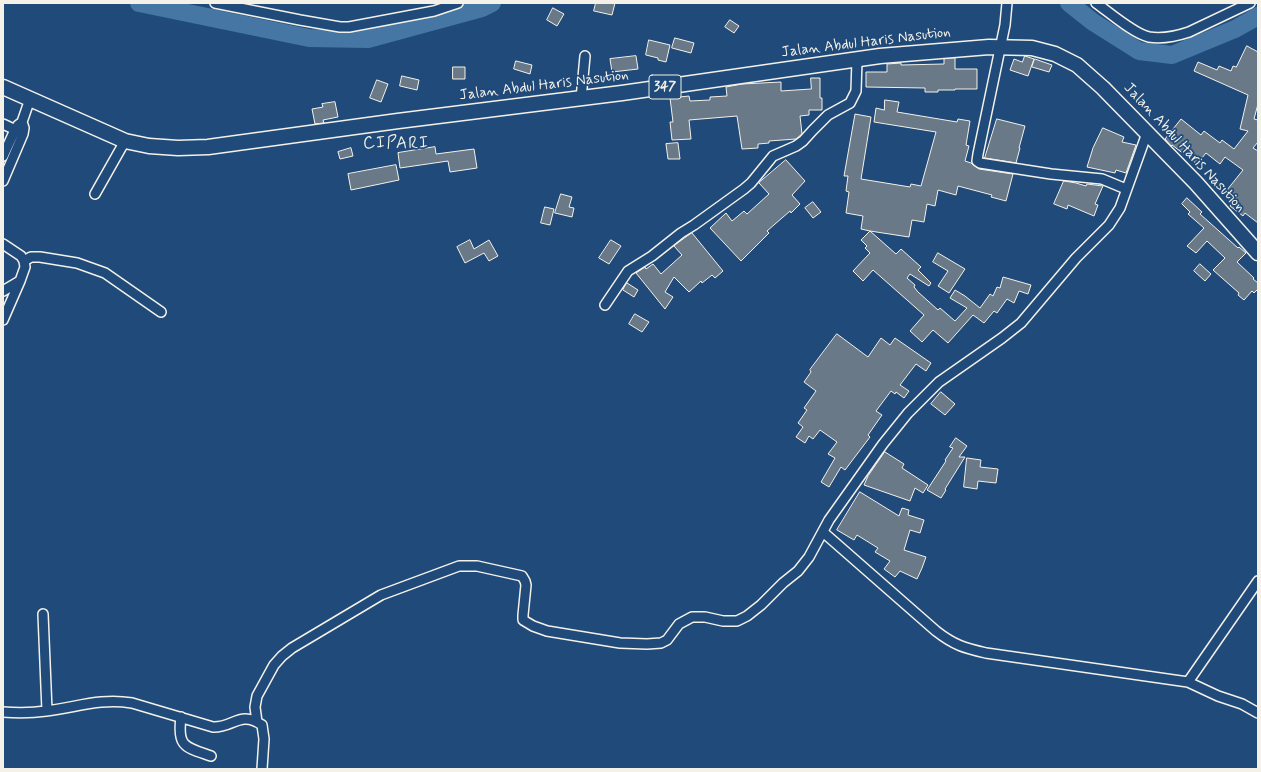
<!DOCTYPE html>
<html>
<head>
<meta charset="utf-8">
<style>
  body { margin:0 }
  #map { position:relative; width:1261px; height:772px; overflow:hidden; background:#1f4a7a; font-family:Mynerve,sans-serif }
  canvas { display:block }
  .frame { position:absolute; inset:0; border:4px solid #f4f1e8; pointer-events:none }
</style>
</head>
<body>
<div id="map">
<canvas width="1261" height="772"></canvas>
<div class="frame"></div>
</div>
<script>
const ctx = document.querySelector('canvas').getContext('2d');
ctx.lineJoin = 'round';
function stroke(path, color, width, dash) { ctx.strokeStyle = color; ctx.lineWidth = width; ctx.lineCap = dash ? 'butt' : 'round'; ctx.setLineDash(dash || []); ctx.stroke(path); }
function fill(path, color) { ctx.fillStyle = color; ctx.fill(path, 'evenodd'); }
function drawText(font, color, halo, rows, align = 'center') {
  ctx.font = font + ' Mynerve,sans-serif'; ctx.lineWidth = 3.5; ctx.setLineDash([]); ctx.textBaseline = 'middle'; ctx.strokeStyle = halo; ctx.fillStyle = color; for (const [text, x, y, turn = 0] of rows) {
    ctx.save(); ctx.translate(x, y); ctx.rotate((+turn || 0) * Math.PI / 180); ctx.textAlign = isNaN(turn) ? turn : align; if (halo) ctx.strokeText(text, 0, 0); ctx.fillText(text, 0, 0); ctx.restore();
  }
}
const river = new Path2D(`
  M139,3L309,38L368,39L482,8L492,3
  M1069,3L1093,22L1139,51L1172,55L1235,29L1258,16`);
const building = new Path2D(`
  M596,3H615L612,15L594,11Z
  M553,8L564,14L557,26L547,20Z
  M730,20L739,26L734,33L725,27Z
  M675,38L694,43L691,53L672,48Z
  M649,40L670,45L666,62L658,60V58L646,55Z
  M1247,46L1258,52V104L1254,119L1258,120V142L1253,148L1258,151V223L1245,213L1243,216L1230,206L1237,197L1227,190L1243,170L1225,157L1220,164L1206,153L1197,164L1172,145L1171,146L1165,139L1181,119L1201,135L1204,131L1220,143L1222,140L1234,149L1248,131L1240,129L1248,95L1194,71L1198,62L1217,70L1219,66L1231,71L1233,66L1236,67Z
  M636,56L638,69L612,72L610,59Z
  M1025,56L1034,59L1028,76L1010,70L1014,59L1022,62Z
  M955,58V69H977V89H955V90H938V92H925V88L866,87V72H887V64L901,63V65L944,64V59Z
  M1035,59L1052,65L1049,72L1032,67Z
  M516,61L532,65L530,74L514,69Z
  M453,67H465V79H453Z
  M402,76L419,80L417,90L400,86Z
  M811,78H820V98H822V110H809V115L800,116L802,134L796,139L769,141V143L758,144V148L742,149L737,116L689,120L691,139L672,140L670,122H673L670,98L689,96L690,101L710,100V97L727,96L726,87L742,84L781,82V91L811,89Z
  M377,80L388,84L381,102L370,98Z
  M885,100L899,102L897,112L957,122L958,119L970,121L966,145L969,146L965,161L971,163L979,169L1013,174L1006,201L991,197L992,195L958,186L956,195L938,190L935,206L927,204L924,222L912,220L909,237L870,231L896,254L901,249L921,267L918,270L931,283L929,286L910,274L907,278L915,285L914,287L918,292L938,310L940,308L955,321L967,308L950,298L955,290L965,296L980,308L990,294L993,296L997,287L1000,288L1003,277L1031,285L1028,294L1019,291L1014,303L1007,299L997,313L994,311L984,323L973,315L948,343L933,330L922,342L910,331L924,315L873,270L863,281L853,271L870,253L865,248L867,246L861,240L870,231L861,229L863,216L846,213L849,192L846,191L848,176H844L855,114L871,117L861,179L910,187L911,184L921,186L936,132L874,122L876,108L884,110Z
  M335,102L338,117L323,120L324,123L315,124L312,109L323,107L322,104Z
  M997,119L1025,126L1019,148H1020L1016,163L985,158Z
  M1103,128L1124,137L1122,142L1136,145L1126,173L1116,170L1115,173L1087,167L1093,148Z
  M678,143L680,159H668L666,144Z
  M435,147L436,154L474,149L477,168L450,172L448,161L400,168L398,153Z
  M351,148L353,156L340,159L338,152Z
  M786,160L805,181L792,195L800,204L791,213L790,211L767,231L769,233L741,261L710,228L726,213L732,221L744,211L747,214L769,194L759,183Z
  M396,165L399,180L351,190L348,174Z
  M1064,181L1076,183L1086,186L1087,184L1103,186L1095,204L1098,205L1094,216L1068,205L1067,209L1054,204Z
  M561,194L572,197L569,207L574,208L572,217L555,213Z
  M1187,198L1202,212L1200,214L1238,248L1239,247L1246,253L1237,262L1254,278L1253,279L1258,283V289L1254,293L1252,291L1244,300L1238,295L1239,293L1213,270L1225,258L1207,241L1196,253L1187,246L1204,228L1188,214L1190,212L1182,204Z
  M813,202L821,212L813,218L805,208Z
  M545,207L554,209L550,225L541,223Z
  M692,233L723,271L715,278L712,275L702,283L701,281L689,292L674,277L665,292L673,297L665,309L636,273L645,267L646,269L653,264L661,274L682,255L674,246Z
  M470,240L474,249L489,240L498,256L489,261L484,253L465,263L457,247Z
  M611,240L621,246L609,264L599,258Z
  M938,253L965,269L949,293L938,286L948,271L933,262Z
  M1200,264L1211,274L1205,281L1194,271Z
  M627,283L638,290L634,297L623,290Z
  M635,314L649,322L642,332L629,324Z
  M837,334L868,357L881,338L890,345L895,338L931,363L926,371L916,364L900,385L909,391L904,398L896,392L895,394L891,391L876,411L882,415L868,435L870,437L845,470L841,467L829,487L821,482L835,458L828,454L837,442L820,430L813,439L809,436L805,443L796,437L803,427L798,423L807,410L804,408L816,391L804,382L811,372L810,370Z
  M941,392L955,404L945,415L931,404Z
  M956,438L967,446L959,457H965L945,489L946,490L941,498L927,490L946,461L945,460L953,448L950,447Z
  M885,452L904,464L902,468L928,485L923,493L915,488L910,501L864,485L868,476Z
  M967,458L981,460L980,467L998,469L996,483L978,481L977,489L964,487Z
  M860,492L899,516L902,508L909,510L908,515L924,520L920,533L910,530L904,550L926,557L922,568L917,579L900,571L895,577L884,569L890,561L875,552L878,548L857,535L854,540L837,530Z`);
const street = new Path2D(`
  M215,3L300,20L340,27H349L434,11L458,3
  M1007,3L1005,25L978,154L977,161L980,163L1051,174L1102,179L1126,189
  M1096,3C1109,12 1134,34 1149,37C1161,39 1177,36 1189,32L1250,3
  M581,99L585,56
  M3,124L20,132
  M3,156L15,130L18,125L22,122L30,99
  M3,181L23,134L24,128L22,122
  M95,194L125,141
  M3,244L21,256L24,261L25,267L20,281L3,320
  M24,261L31,257H40L77,263L105,273L161,312
  M3,291L20,281
  M605,305L628,271L652,256L681,233L694,225L744,189L751,183L773,156L796,146L803,141L813,130L828,115L850,103L856,91L857,60
  M823,532L936,631C954,645 964,648 986,653L1188,682L1218,696L1242,704L1258,713
  M43,614L47,711
  M1188,682L1258,581
  M3,712C17,713 32,713 46,711C78,707 100,698 132,703L213,727C233,728 240,710 262,725L264,739L262,769
  M181,717C177,747 185,747 211,756
  M257,722L255,707L257,696L274,665L282,656L292,648L381,595L459,566H477L522,576L525,581L526,585L523,615V620L533,626L547,631L620,643L647,644L661,643L667,640L679,624L692,617H705L723,621H737L747,616L761,605L783,583L798,571L809,557L829,520L883,444L908,413L939,382L1002,338L1021,323L1076,258L1109,225L1120,208L1147,133`);
const primary = new Path2D(`
  M3,87L125,141L149,146L178,148L208,147L398,121L622,93L880,56L989,47L1032,48L1055,54L1077,65L1103,88L1196,183L1258,253`);
const shields = [
  [665,87,32]
];
const shieldNames = [
  ["347",665,87]
];
const streetNames = [
  ["Jalan Abdul Haris Nasution",866,43,-7],
  ["Jalan Abdul Haris Nasution",544,86,-7],
  ["Jalan Abdul Haris Nasution",1184,148,47]
];
const quarterNames = [
  ["CIPARI",396,144]
];
stroke(river, '#4676a3', 18);
fill(building, '#697988');
stroke(building, '#f4f1e8', 1);
stroke(street, '#f4f1e8', 12);
stroke(primary, '#f4f1e8', 17);
stroke(street, '#1f4a7a', 9);
stroke(primary, '#1f4a7a', 14);
for (const [x, y, w] of shields) { const box = new Path2D(); box.roundRect(x - w / 2, y - 12, w, 24, 3); ctx.fillStyle = '#1f4a7a'; ctx.fill(box); stroke(box, '#f4f1e8', 1); }
drawText('bold 14px', '#f4f1e8', null, shieldNames);
drawText('15px', '#f4f1e8', '#1f4a7a', streetNames);
ctx.letterSpacing = '1px';
drawText('17px', '#f4f1e8', '#1f4a7a', quarterNames);
ctx.letterSpacing = '0px';
</script>
</body>
</html>
